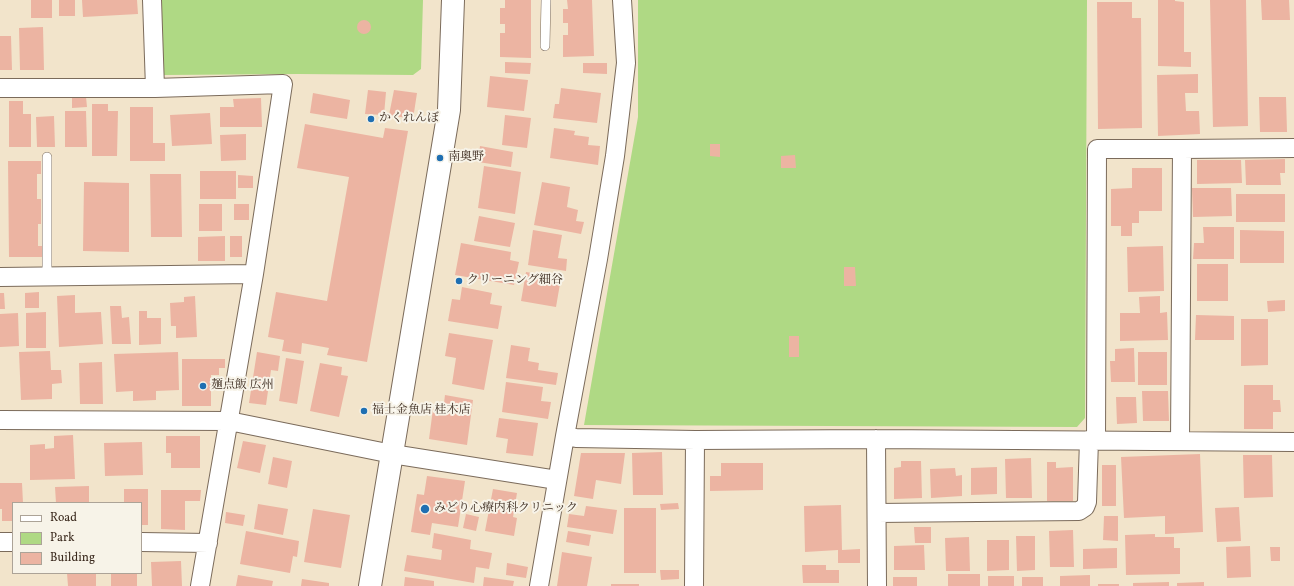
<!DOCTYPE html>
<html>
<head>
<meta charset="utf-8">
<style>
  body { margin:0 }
  #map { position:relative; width:1294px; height:586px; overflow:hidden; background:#f2e4cb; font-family:Vollkorn,serif }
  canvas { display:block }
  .legend { position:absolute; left:12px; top:502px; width:130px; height:72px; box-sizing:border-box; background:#f7f3e8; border:1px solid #aca397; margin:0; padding:5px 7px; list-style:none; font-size:12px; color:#3b2a1e }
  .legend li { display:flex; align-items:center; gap:8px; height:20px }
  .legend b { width:20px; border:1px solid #aca397 }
</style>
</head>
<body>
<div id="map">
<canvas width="1294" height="586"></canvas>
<ul class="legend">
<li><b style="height:5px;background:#fff"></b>Road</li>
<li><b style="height:11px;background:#afd984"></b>Park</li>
<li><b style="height:11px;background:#ecb4a2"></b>Building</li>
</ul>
</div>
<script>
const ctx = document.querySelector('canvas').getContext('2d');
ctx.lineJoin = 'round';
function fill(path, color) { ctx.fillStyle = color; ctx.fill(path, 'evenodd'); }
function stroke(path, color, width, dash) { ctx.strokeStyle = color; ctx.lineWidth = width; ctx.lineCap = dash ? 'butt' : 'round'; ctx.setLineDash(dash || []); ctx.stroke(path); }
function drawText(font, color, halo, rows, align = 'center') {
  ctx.font = font + ' Vollkorn,"Noto Serif JP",serif'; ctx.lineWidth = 4; ctx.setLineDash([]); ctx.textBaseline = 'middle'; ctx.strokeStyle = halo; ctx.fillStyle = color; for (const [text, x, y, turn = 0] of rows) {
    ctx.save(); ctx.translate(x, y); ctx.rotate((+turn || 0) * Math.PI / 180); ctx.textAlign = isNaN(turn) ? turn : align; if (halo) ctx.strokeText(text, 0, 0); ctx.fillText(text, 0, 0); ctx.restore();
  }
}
const green = new Path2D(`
  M162,0H423L421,69L413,75L298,74L164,75L161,70Z
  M638,0H1087L1085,418L1077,427L584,425L638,117Z`);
const building = new Path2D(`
  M31,0H52V18H31Z
  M59,0H75V16H59Z
  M82,0H137L138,14L83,17Z
  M505,0H531V58L500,57V33H505V24H500V8H505Z
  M567,0H592L594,56L563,57V35H568V23H563V9H568Z
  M1158,0H1175V1L1184,2V52H1191V67L1158,66Z
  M1210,0H1246L1248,126L1213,127Z
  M1261,0H1289L1290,20H1262Z
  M1097,2H1132V18H1141L1142,128L1098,129Z
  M357 27a7 7 0 1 1 14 0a7 7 0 1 1-14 0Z
  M43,27L44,70H20L19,28Z
  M0,36H11L12,70H0Z
  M505,62L531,63L530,74L505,73Z
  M583,63H607V74L583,73Z
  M1198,74V93H1185L1186,111H1199L1200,134L1158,136L1157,75Z
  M490,76L528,80L524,111L487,107Z
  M561,88L601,93L597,123L553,118L555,104H559Z
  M368,90L386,92L384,115L365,114Z
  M394,90L417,93L413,119L389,115Z
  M313,93L350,100L347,119L310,113Z
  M86,97L87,107L72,108V98Z
  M1259,97H1286L1287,132H1260Z
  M261,98L262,127H220V107H234L233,99Z
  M9,101H23V114H31V147H9Z
  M92,104H108V111H118L117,156H92Z
  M130,107H153V143H165V161H130Z
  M65,111H86L87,147H65Z
  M210,113L212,144L172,146L170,115Z
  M505,115L531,118L527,148L502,145Z
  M54,116L55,147H37L36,117Z
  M305,124L383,138L385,128L408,131L367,362L327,355L329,348L302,343L301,354L282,351L284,340L268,337L276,292L327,301L349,177L297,168Z
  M554,128L575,131L574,135L589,137L588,145L600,146L598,165L550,158Z
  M246,134V160L221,161L220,135Z
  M710,144H720V157L710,156Z
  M480,146L513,152L511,167L478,162Z
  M795,155L796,168H781V156Z
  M1285,159V173H1280L1281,185H1246L1245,160Z
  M1197,160H1241L1242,183L1197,184Z
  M8,161H41V174H37V199H41V224H38V246H42V257H9Z
  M484,166L521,172L515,214L478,208Z
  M1132,168H1162V211H1139V223H1132V236H1121V226H1111V189L1132,188Z
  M200,171H236V199H200Z
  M150,174H181L182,237H151Z
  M238,175L253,176V188H238Z
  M84,182L129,183V252L83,251Z
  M542,182L570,187L567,207L578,210L576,221L584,222L581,234L534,225Z
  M1192,188H1231L1232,216L1193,217Z
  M1236,194H1285V222H1236Z
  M199,204H222V231H199Z
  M234,204H249V220H234Z
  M479,216L515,223L510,247L474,241Z
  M1203,227H1234V259H1193L1194,243H1204Z
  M533,230L562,235L558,258L567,259L566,271L528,265Z
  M1240,230L1284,231V263H1240Z
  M225,236V261H198V237Z
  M230,236H242V257H230Z
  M461,243L511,252L510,260L519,262L514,285L455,275Z
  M1163,246L1164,291L1128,292L1127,247Z
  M1197,264H1228V301H1197Z
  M844,267H855L856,286H844Z
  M526,272L561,278L556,307L521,301Z
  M462,287L492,293L490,304L502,306L498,329L448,321L452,299L460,300Z
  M39,292V308H25V293Z
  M0,293H4L5,309H0Z
  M75,295V313L101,312L103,344L59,347L57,296Z
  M195,296L197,337L176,338V326H171L170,303L184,302V297Z
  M1160,296V313L1167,312L1168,340L1120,341V313H1140L1139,297Z
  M1285,300V311L1268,312L1267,301Z
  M110,306H121L122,318L129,317L131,344H112Z
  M139,311H147V318H161V344L139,345Z
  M46,312V348H26V313Z
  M18,313L19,346L0,347V314Z
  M1196,315L1234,316V340H1195Z
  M1241,319H1268V365L1241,366Z
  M449,333L493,340L484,390L452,384L456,358L445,356Z
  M789,336H799V357H789Z
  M511,345L530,348L528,361L539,363L538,370L558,373L556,385L506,378Z
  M1134,348L1135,382H1111L1110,361H1115V349Z
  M50,351L51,370H61L62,383L52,384V399L21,400L19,352Z
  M178,352L179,390L156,391V400L133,401V391L116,392L114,354Z
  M257,352L280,356L278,371L271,370L266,405L249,403Z
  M1138,352H1167V385H1138Z
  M286,358L304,361L297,404L279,401Z
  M182,359H225V368H219V375H211V406H182Z
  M102,362L103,404H80L79,363Z
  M320,363L342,367L341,375L348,376L339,417L310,411Z
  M506,382L543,387L541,401L551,402L548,419L502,412Z
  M1244,385H1273V400H1280L1281,412H1273V429H1244Z
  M1142,391H1168L1169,421H1143Z
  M445,395L473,400L467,445L429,439L433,409L443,411Z
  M1116,397H1136L1137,423L1117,424Z
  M499,418L538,423L533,456L506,453L508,439L496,437Z
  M73,435L75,479L30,480V445L45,444V449L54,448V436Z
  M166,436H200V468H171V453H166Z
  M243,441L266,445L260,473L237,468Z
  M142,442L143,475L105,476L104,443Z
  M662,452L663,495H633L632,453Z
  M581,453H625L621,484L596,480L593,499L574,496Z
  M1200,454L1203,532L1165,534V516L1124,518L1121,457Z
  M1243,455H1272L1273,497L1244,498Z
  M273,457L292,461L287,488L268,484Z
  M1031,458L1032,498H1006L1005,459Z
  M901,461H921L922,498L894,499V468L901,467Z
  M1047,462H1056V468L1073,467V501H1047Z
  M721,463H763V490L710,491V476H721Z
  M1102,465H1116V506H1102Z
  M997,467V494L971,495V468Z
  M955,468L956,476L962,475V496L931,498L930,469Z
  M427,476L465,481L458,527L432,523L430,535L411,532L417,494L424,495Z
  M0,483H22L23,503H13V521H2V509H0Z
  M89,486V503H56L55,487Z
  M124,489H148V525H141V503H124Z
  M493,489L517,493L513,517L517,518L514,536L485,531Z
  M161,490H201L200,501H185V530L161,529Z
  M678,503L679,509L661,510L660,504Z
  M258,504L288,509L283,535L254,529Z
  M841,505L842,550L860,549V563H838V550L805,552L804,506Z
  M586,506L617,510L613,534L567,527L569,514L584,516Z
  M1239,507L1241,541L1217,542L1215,508Z
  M624,508H656V573H624Z
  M313,509L350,515L341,568L304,562Z
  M226,512L245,515L243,526L225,523Z
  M466,514L479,517L476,531L463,528Z
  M1104,516H1118V541L1103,540Z
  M914,527H931V543H915Z
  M1073,530L1074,567H1050L1049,531Z
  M246,531L299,541L297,557L293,556L290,573L240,564Z
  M568,531L591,535L589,546L566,542Z
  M434,533L471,540L470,549L492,553L489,569L476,567L474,583L404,571L407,555L441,560L442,550L432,548Z
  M1155,534V537H1174V548H1180V574L1126,575L1125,535Z
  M1016,536H1035V570L1017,571Z
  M969,537L970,571H946L945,538Z
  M987,540H1009V570L987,571Z
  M924,545L925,570H894V546Z
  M1250,546L1251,577L1227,578L1226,547Z
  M1270,547H1280V561H1271Z
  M1117,548V568L1083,569V549Z
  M562,552L592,557L587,586H557Z
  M181,561L182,586H152L151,562Z
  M507,563L528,567L526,578L506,575Z
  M802,565H826V570H839V583H803Z
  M660,570H679V579L661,580Z
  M67,573H96V586H68Z
  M111,573H137V586H111Z
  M948,574H980V586H948Z
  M238,575L273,581L272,586H236Z
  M1090,575V586H1060V576Z
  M988,576H1014V586H988Z
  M405,577L434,581V586H404Z
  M484,577L514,581L513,586H483Z
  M893,577H917V586H893Z
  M1022,577H1043V586H1022Z
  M302,579L329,583V586H301Z
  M1169,582V586H1133V583Z
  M1204,582V586H1177V583Z
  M611,584H639V586H611Z
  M1098,584H1119V586H1098Z`);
const service = new Path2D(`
  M545,46L546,0
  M47,277V157`);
const minor = new Path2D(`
  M152,0L155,88
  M0,88H155L283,84L254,274L200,586
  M0,277L254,274
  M0,420L229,421L392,454L557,480
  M565,436L576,438L695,440L876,439L1294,442
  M876,439L877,586
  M1096,441L1097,149H1182L1294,148
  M1180,441L1182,149
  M877,513L1079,511L1085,507L1087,502L1089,440
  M0,542H13
  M141,542L208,543
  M539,586L565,436L598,259L615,156L626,63L622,0
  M694,586L695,440`);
const tertiary = new Path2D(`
  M370,586L449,110L453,0`);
const markers = [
  [371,119,4,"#1f6fb2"],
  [440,158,4,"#1f6fb2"],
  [459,281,4,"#1f6fb2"],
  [203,386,4,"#1f6fb2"],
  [364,411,4,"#1f6fb2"],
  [425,509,5,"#1f6fb2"]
];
const poiNames = [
  ["かくれんぼ",379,119],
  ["南奥野",448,158],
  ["クリーニング細谷",467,281],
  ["麺点飯 広州",211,386],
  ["福士金魚店 桂木店",372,411],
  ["みどり心療内科クリニック",434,509]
];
fill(green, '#afd984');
fill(building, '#ecb4a2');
stroke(service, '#7b6b5b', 10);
stroke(minor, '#7b6b5b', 20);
stroke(tertiary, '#7b6b5b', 24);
stroke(service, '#fff', 9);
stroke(minor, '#fff', 18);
stroke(tertiary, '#fff', 22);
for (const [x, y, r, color] of markers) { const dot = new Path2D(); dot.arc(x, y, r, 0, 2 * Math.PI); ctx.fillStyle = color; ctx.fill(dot); stroke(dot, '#f7f3e8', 1.5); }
drawText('12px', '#3b2a1e', '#f7f3e8', poiNames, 'left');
</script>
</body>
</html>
